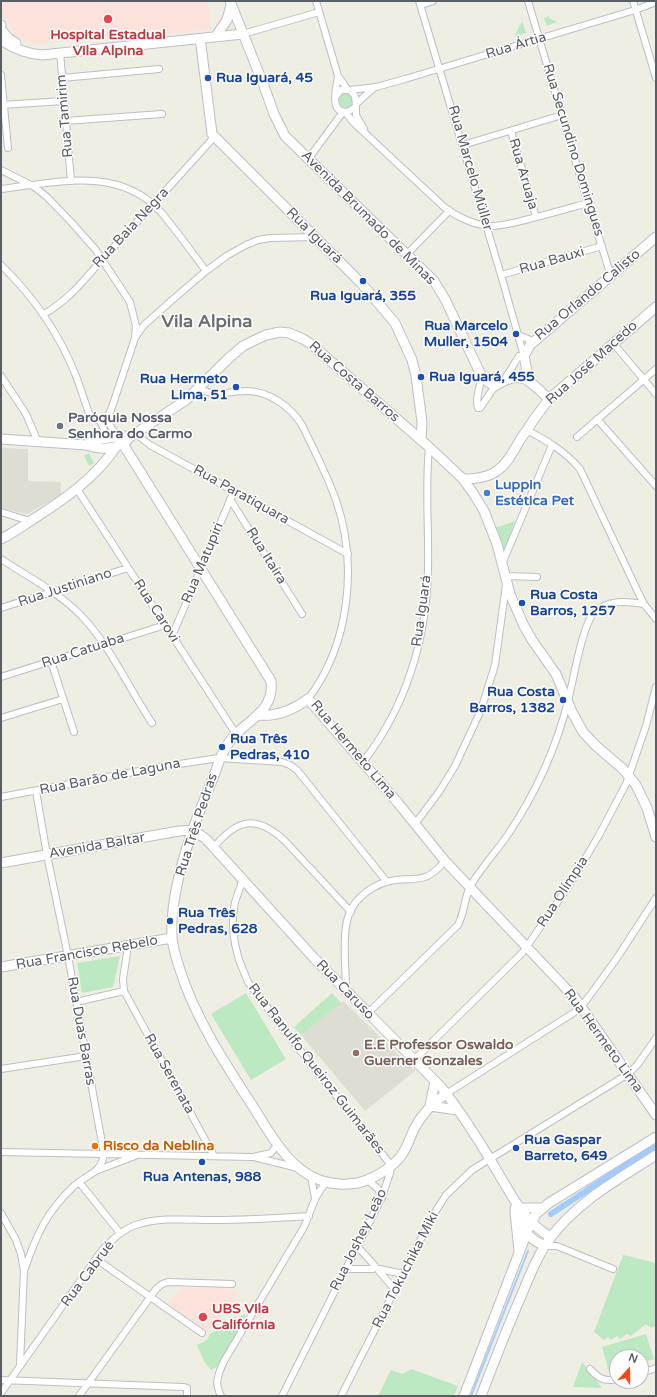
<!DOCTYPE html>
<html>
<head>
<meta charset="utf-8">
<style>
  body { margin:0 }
  #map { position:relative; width:657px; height:1397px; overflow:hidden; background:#efeee2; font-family:"Varela Round",sans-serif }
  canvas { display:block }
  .frame { position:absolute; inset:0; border:2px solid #5a5e65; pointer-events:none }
  .north { position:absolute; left:609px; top:1349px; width:40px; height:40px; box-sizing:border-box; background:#fff; border:1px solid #bdbfc1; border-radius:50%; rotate:21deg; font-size:11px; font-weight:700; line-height:16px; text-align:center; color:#5a5e65 }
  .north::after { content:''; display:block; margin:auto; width:14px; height:18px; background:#fb471c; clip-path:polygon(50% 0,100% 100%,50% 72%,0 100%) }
</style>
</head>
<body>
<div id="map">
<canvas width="657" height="1397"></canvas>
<div class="frame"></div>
<div class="north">N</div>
</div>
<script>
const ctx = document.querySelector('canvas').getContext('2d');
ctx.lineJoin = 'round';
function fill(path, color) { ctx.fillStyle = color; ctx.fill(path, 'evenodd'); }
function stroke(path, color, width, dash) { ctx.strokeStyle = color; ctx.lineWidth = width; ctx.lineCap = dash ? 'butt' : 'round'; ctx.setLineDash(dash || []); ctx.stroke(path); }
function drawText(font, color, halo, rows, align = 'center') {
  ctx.font = font + ' "Varela Round",sans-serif'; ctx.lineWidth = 3; ctx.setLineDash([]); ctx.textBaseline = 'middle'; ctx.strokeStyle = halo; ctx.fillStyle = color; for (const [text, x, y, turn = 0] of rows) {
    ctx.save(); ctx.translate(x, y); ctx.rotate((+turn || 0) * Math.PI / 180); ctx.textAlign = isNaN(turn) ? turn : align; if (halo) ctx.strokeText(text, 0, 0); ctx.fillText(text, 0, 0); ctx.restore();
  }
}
const education = new Path2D(`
  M1,448L28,449V481L61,482V495L27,514L1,508Z
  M343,1001L415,1071L365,1111L301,1035Z`);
const medical = new Path2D(`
  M1,1H208L211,30L33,44L15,35L1,8Z
  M182,1288H225L239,1293L208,1331L166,1303Z`);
const green = new Path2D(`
  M549,16V18L557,22L547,26L544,18Z
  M522,21L526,33L514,37Z
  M338 100a8 8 0 1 1 16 0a8 8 0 1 1-16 0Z
  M89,453L94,463L89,466L84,456Z
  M515,521L504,555L495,528Z
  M120,956L113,987L82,993L77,963Z
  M246,993L286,1059L251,1080L211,1014Z
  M332,993L341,1003L301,1035L294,1027Z
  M623,1255L656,1263V1326L651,1328L646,1324L631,1336L627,1334L620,1339L617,1336L611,1340L608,1337L604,1340L594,1332Z
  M245,1314V1319L217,1367L211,1370L204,1361L197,1345L207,1340L210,1334L227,1325H231L236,1328L238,1317Z
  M646,1334L654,1359L641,1363V1357H617V1370L609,1372L602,1347Z
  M582,1362L602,1388L573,1387Z
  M411,1369L458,1386L454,1396H378L391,1370L403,1374Z`);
const stream = new Path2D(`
  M471,1396L528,1251`);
const canal = new Path2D(`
  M551,1214L656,1145`);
const street = new Path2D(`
  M316,1L338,76L348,90
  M419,1L501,275L524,356
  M528,1L588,203L611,276
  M633,1L656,78
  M421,5L433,1
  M243,34L319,12
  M60,52L71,181
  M1,75L8,148
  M62,78L159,69
  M350,90L376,87L405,79L635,10L656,2
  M336,96L341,90H350L355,96L356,106C353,109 350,112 345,112C329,111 337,86 338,76
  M357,103L375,87
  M1,105L64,101
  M356,106V115L364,129
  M345,112L354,123L444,207C457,217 476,226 492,226C499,226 507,224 513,223C539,217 563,210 588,203
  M65,121L162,114
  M511,131L536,217
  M463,145L562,115
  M309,158L343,112
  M1,170L33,186L47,197L72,223L95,249L130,302L136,326L135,337
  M1,189C54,183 118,165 160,211C176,230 191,251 206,271
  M407,254L449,211
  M1,265C34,297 59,333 76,376C81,389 85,403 90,416L92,418L100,421L106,419
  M501,275L602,246
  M44,314C72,298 86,277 107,254C143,215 179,177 214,137
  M518,335L533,341
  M613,343L656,394
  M1,376L26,414L38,442
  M482,377C480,386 475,399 478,408H480L495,386
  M504,380L519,356
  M199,388C218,399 225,391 245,391C268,390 291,407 302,425C314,450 327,475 336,500C358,564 350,644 308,699
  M106,419L111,410L135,338L143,326L171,301L206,271L228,255L246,245L258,240L270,238L316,237
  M106,419L113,430L119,436
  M597,419L656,486
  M100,421L104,429L105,438
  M527,430C547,441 565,451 580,469L638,592L644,604L656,619
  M135,433L150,445L348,554
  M577,437L656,369
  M77,489L236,734
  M230,499L302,614
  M1,512L30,521
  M1,559C30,578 64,595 87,622C113,652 130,690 152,723
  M502,564L552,445
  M505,576L537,577
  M1,608L128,568
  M172,636L234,491
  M51,661L74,732
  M1,677L165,625
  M1,718L63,699
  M363,762C406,707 427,638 428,569C429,528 425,488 429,447
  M1,797L160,767L212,759L220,758L282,762L290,765L297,770L387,882
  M415,824L439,792L455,766L481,710L495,665L506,585
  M214,847C238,818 257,815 285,841L351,912
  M243,879L235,902L233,916V929L235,944L239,960L248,982L292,1040L391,1165L390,1173L382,1197L282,1396
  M128,946L123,979L124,991L214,1156
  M346,990C346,969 342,937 348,917C354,897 376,882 396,880C421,878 427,882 445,861
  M76,1002L124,991
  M367,1014L458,925C465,912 464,897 471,885C481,868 495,853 507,836C534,796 556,749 568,701C573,682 582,627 593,614C607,599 626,601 644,604
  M414,1060L523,952L570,884L598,837L626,784L646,726L656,687
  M1,1069L86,1056
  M446,1094L578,1010L588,998L617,958L656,898
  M1,1152L253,1157L271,1153L277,1145
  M254,1157L298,1168
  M98,1170L135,1156
  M311,1177L315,1198
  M368,1180L378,1189L382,1197
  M79,1182L120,1233
  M1,1213L16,1240L21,1254L24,1271L20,1364
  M357,1246L375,1266
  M545,1246H557L613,1269
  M96,1259L202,1333
  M345,1269H373
  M379,1269L404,1274
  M24,1271C36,1236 46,1212 74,1186C87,1174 101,1174 104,1154L68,956L47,855L36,791
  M379,1271L396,1291
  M590,1369C598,1378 604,1382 617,1379
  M641,1373L656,1368
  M1,1380L183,1387L187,1388V1396
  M1,1393L102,1250C113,1239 124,1228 139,1224C163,1217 190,1220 215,1220C246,1220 278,1218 309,1216
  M79,1396L156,1289L162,1284L168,1282L232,1284
  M221,1396C214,1382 218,1375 224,1361L304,1227C311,1212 314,1195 326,1183
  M341,1396L432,1217L446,1195L472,1170L628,1074L638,1064L656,1038`);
const secondary = new Path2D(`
  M230,1L264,86L274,114L285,136L434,281L445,299L482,377L488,382L495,386C522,368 529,381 549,399
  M1,25V26
  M3,32L8,38L16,43
  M215,37L227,20L231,5
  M199,39L201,45L212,134L361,283L395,323L412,360L416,376L422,422L421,440
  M1,40C13,48 27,54 42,55L243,34
  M529,381L524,356L530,345L656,237
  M119,436L126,449L271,681C274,709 253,717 236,734C231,738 228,744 225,749C220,756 218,765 215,773C209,788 203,803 197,818C184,853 170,901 172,938C173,949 177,960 180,970C196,1020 226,1065 254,1108C279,1148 302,1192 357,1183C372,1180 392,1168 401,1156C407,1148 410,1138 414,1129C422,1114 432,1103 446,1094
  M1,439L86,445C100,450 121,450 130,437L186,400L230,357L243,346L255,340L266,335L280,332L289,333L303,339L311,344L429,447L463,479L473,493L484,511L497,544L510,594L524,626L532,640L556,674L572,712L583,732L595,745L623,769L636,785L647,808L656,837
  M86,445L100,439L125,436
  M463,479C475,479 488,478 498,470C508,463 514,450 520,440C529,426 539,412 549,399L656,307
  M1,539C13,533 24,525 35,518C65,499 96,477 116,447
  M258,715C277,717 293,710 308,699L398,803L445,861L575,998L656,1115
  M1,863L162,834C182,831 189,826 206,839L314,958L441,1087C461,1112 478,1139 494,1166C510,1192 523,1222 551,1237
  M1,967L172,938
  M430,1106L458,1110
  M430,1106L435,1081
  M515,1208C524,1228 523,1236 545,1246
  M520,1208H542
  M515,1212L519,1251
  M464,1396L529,1227L536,1214L549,1203L656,1137
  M481,1396C494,1362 507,1328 522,1294C530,1275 538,1254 551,1237C578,1201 619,1179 656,1155`);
const markers = [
  [108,19,5,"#e0444e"],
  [208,78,4,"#1a4fb4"],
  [363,281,4,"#1a4fb4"],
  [516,334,4,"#1a4fb4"],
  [421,377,4,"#1a4fb4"],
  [236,387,4,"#1a4fb4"],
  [60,426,4,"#6b7280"],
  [487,493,4,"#3f7fe0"],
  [522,603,4,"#1a4fb4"],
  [563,700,4,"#1a4fb4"],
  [222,747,4,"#1a4fb4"],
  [170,921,4,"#1a4fb4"],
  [356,1053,4,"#8d6e63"],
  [95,1146,4,"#e8710a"],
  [516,1148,4,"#1a4fb4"],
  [202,1162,4,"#1a4fb4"],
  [203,1317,5,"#e0444e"]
];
const healthNames = [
  ["Hospital Estadual",108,35],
  ["Vila Alpina",108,51],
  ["UBS Vila",212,1309,"left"],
  ["Califórnia",212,1325,"left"]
];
const streetNames = [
  ["Rua Ártia",516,46,-17],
  ["Rua Tamirim",65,116,-95],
  ["Rua Secundino Domingues",573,150,73],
  ["Rua Marcelo Müller",470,168,74],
  ["Rua Aruaja",523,174,74],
  ["Avenida Brumado de Minas",368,218,45],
  ["Rua Baia Negra",131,228,-47],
  ["Rua Iguará",314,236,45],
  ["Rua Bauxi",552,261,-16],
  ["Rua Orlando Calisto",588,295,-40],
  ["Rua José Macedo",592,363,-42],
  ["Rua Costa Barros",354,382,41],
  ["Rua Paratiquara",241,495,29],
  ["Rua Itaíra",266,556,58],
  ["Rua Matupiri",203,563,-67],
  ["Rua Justiniano",65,588,-18],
  ["Rua Carovi",156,611,57],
  ["Rua Iguará",422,611,-82],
  ["Rua Catuaba",83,651,-18],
  ["Rua Hermeto Lima",353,750,50],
  ["Rua Barão de Laguna",110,777,-11],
  ["Rua Três Pedras",197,825,-72],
  ["Avenida Baltar",97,846,-10],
  ["Rua Olímpia",563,892,-57],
  ["Rua Francisco Rebelo",87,953,-10],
  ["Rua Caruso",345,990,46],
  ["Rua Duas Barras",81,1031,80],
  ["Rua Hermeto Lima",603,1041,54],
  ["Rua Ranulfo Queiroz Guimarães",316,1069,52],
  ["Rua Serenata",169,1074,61],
  ["Rua Joshey Leão",359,1240,-64],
  ["Rua Tokuchika Miki",406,1270,-63],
  ["Rua Cabrué",88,1274,-53]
];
const transitNames = [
  ["Rua Iguará, 45",216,78],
  ["Rua Iguará, 355",363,296,"center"],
  ["Rua Marcelo",508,326,"right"],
  ["Muller, 1504",508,342,"right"],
  ["Rua Iguará, 455",429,377],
  ["Rua Hermeto",228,379,"right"],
  ["Lima, 51",228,395,"right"],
  ["Rua Costa",530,595],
  ["Barros, 1257",530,611],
  ["Rua Costa",555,692,"right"],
  ["Barros, 1382",555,708,"right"],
  ["Rua Três",230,739],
  ["Pedras, 410",230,755],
  ["Rua Três",178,913],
  ["Pedras, 628",178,929],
  ["Rua Gaspar",524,1140],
  ["Barreto, 649",524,1156],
  ["Rua Antenas, 988",202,1177,"center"]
];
const worshipNames = [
  ["Paróquia Nossa",68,418],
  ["Senhora do Carmo",68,434]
];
const shopNames = [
  ["Luppin",495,485],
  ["Estética Pet",495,501]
];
const educationNames = [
  ["E.E Professor Oswaldo",364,1045],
  ["Guerner Gonzales",364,1061]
];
const foodNames = [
  ["Risco da Neblina",103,1146]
];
const districtNames = [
  ["Vila Alpina",207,322]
];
fill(education, '#deddd1');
fill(medical, '#fee3dc');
fill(green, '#bce9c1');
stroke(stream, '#a2ccff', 2);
stroke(canal, '#a2ccff', 6);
stroke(street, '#bcbfc5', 8);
stroke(secondary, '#bdbfc7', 11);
stroke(street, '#fff', 6);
stroke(secondary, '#fff', 9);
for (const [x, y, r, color] of markers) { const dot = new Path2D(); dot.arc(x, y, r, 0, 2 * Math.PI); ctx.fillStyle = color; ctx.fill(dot); stroke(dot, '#fff', 1.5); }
drawText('bold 14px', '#be3a42', '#fff', healthNames);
drawText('14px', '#5a5e65', '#fff', streetNames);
drawText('bold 14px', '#164399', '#fff', transitNames, 'left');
drawText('bold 14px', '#5b616d', '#fff', worshipNames, 'left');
drawText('bold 14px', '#366cbe', '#fff', shopNames, 'left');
drawText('bold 14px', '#785e54', '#fff', educationNames, 'left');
drawText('bold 14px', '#c56008', '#fff', foodNames, 'left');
drawText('bold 18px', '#6b7077', '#fff', districtNames);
</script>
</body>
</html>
